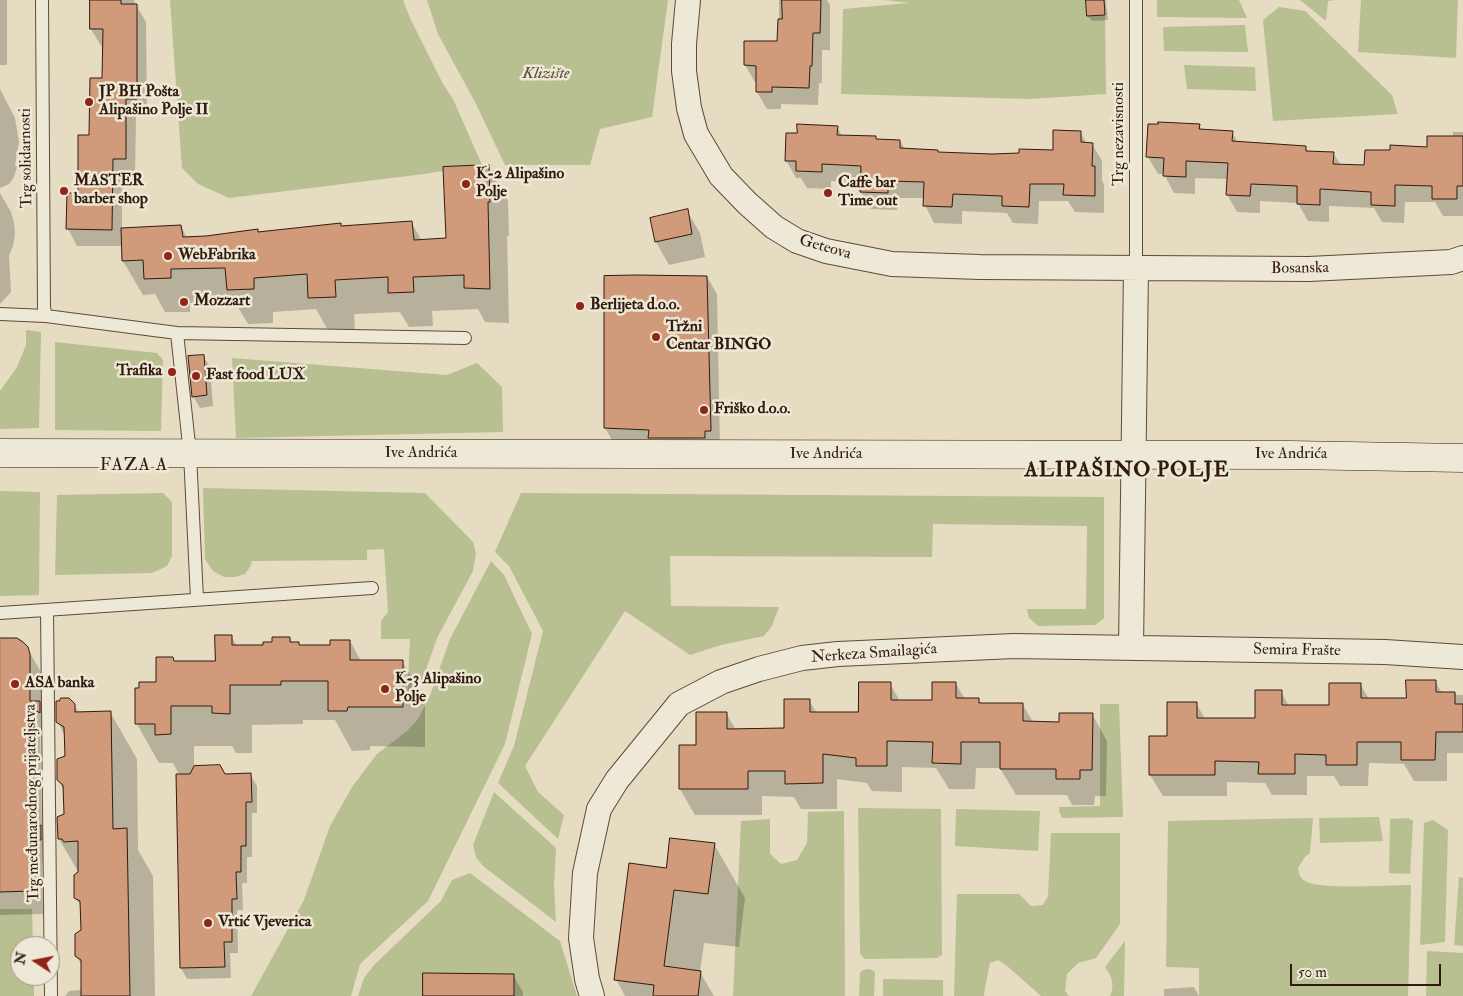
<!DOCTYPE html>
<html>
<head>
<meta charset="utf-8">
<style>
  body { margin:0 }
  #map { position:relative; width:1463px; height:996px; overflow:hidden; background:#e5dcc2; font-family:"IM FELL Double Pica",serif }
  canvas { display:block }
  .north { position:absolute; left:10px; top:936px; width:50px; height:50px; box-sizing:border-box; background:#eee8d7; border:1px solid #a29687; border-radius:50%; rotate:281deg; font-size:14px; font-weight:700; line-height:20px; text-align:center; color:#311a0e }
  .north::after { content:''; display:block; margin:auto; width:18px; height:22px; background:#8f2418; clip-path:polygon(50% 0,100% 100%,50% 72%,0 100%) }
  .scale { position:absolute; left:1290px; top:964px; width:151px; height:22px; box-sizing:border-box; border:2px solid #311a0e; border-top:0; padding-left:6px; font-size:15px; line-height:18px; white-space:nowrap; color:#311a0e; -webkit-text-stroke:4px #eee8d7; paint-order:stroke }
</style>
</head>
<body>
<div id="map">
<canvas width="1463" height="996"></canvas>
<div class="north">N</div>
<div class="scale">50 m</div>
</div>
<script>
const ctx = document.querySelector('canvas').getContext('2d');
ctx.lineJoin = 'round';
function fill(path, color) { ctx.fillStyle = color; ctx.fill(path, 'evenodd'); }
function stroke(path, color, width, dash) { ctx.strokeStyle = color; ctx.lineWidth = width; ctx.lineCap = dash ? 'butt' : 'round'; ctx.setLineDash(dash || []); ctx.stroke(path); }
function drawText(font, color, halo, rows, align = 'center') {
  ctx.font = font + ' "IM FELL Double Pica",serif'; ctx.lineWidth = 5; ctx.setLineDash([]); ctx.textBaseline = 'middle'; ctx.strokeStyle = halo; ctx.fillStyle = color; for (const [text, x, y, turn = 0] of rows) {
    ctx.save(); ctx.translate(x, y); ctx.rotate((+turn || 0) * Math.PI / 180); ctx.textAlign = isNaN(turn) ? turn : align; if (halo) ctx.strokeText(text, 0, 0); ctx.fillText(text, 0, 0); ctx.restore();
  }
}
const green = new Path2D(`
  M170,0H403L410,18L443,84L453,99L482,165L424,174L229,198L198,184L182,168Z
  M427,0H668L652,117L600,129L590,165H505L475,102L438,34Z
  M861,0H1086L1087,16L1105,15L1106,94L1031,99L841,94L843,9L909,3L885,0Z
  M1157,0H1239L1247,18L1157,17Z
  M1300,0H1335L1328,1L1326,21Z
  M1361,0H1458L1456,58L1358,52Z
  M1279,7L1305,11L1392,95L1398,114L1273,121L1263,20Z
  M1245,25L1248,52L1164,51L1163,27Z
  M1184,65L1255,67L1256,91L1187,89Z
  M26,330L41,332L39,428L0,429V391L17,367L26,345Z
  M55,342L157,353L163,360L161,431L55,430Z
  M232,358L447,375L477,363L502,387L503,432L236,438Z
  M203,488L425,493L473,542L476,554L473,571L437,638L422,681L407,703L410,639H381V621L388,612L384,549L367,550V560L252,561L250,567L245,574L235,577H224L213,571L205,559Z
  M0,491L40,492L39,595L0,596Z
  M163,493L172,502V556L167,566L152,573L55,575L57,495Z
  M521,493L1104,497V618L1095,625L1038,626L1029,618L1027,609H1086L1087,526L933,524L932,557L670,556L671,606L779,607L772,626L764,636L721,645L690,655L625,611L525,766L538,792L564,815L558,839L498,783L514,746L543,631L509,566L495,552Z
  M491,561L504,575L532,634L505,744L428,901L360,964L351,996H251L304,900L330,826L352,787L377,754L407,731L418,719L430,696L450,639Z
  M1100,704H1119L1123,817L1062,818L1059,811V807L1100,806Z
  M494,792L556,848L554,886L556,922L483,866L476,857L473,845Z
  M858,808L941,809L942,955L937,958L865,959L860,954Z
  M956,809L1040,811L1038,851L955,846Z
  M844,811L845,996H733L741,821L770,819V854L781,864L797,860L807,843L808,812Z
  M1379,817L1383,841L1320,843L1319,818Z
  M1313,818L1310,853L1305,857L1298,868C1299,874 1300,878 1305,881C1318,890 1391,885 1411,885L1408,996H1199V968L1166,967L1168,821Z
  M1408,818L1413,821L1410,874L1389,873L1390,819Z
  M1433,820L1448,830L1445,942L1420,945L1424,823Z
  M1051,833H1120V924L1096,958L1078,963L1067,974L1065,991L1069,996H1041L1006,965L998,960L990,963L985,987L984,996H954L957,894H1019L1031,906L1043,905L1048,896Z
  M470,873L560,941L577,996H514V974L423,973V996H358L364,978L375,964L441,901L452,880Z
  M1459,877L1463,878V946L1454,945Z
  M0,909H32L33,946H20V976H34V996H0Z
  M1125,941L1124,996H1110C1115,985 1112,976 1105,967Z
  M1427,951L1463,953V996H1426Z
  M870,969L875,972L874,996H859L860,973L863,970Z
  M883,979L943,980V996H883Z`);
const shadow = new Path2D(`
  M0,0H7V65H0Z
  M91,0H134L135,5H136L146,22L147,116H136L135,176H122V229L181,226L187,238L257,231L259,233L411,222L422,241L447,239L488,167L508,201L509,236H507L509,323L485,322L478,309L432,311L433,326L409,327L400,312L354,314L355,331L329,332L316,309L273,312V323L248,324L235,302L190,303V312H165L155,294L143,295L123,261L122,246H77L68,229L79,195L103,79L104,46H101L91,29Z
  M779,0H827L830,5V50H822V83H819L818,105L781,104V109H767L757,92V82H755L745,65L779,42Z
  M1087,0H1106L1108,20L1092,21L1088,16Z
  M0,89L15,118L19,142L15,165L17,167L14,177L9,184L0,188Z
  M1199,125L1202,130L1232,132L1238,143L1305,147L1308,152L1333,153L1341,165L1366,166L1391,152L1428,148L1453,137V132H1463V216H1443L1435,202H1405L1404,223L1382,222L1374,208L1329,206V222L1308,221L1298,203L1260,201V213L1237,212L1227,194L1228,179L1195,178V194L1174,193L1164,174H1158L1148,157Z
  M837,127L842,136L875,137L877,140L900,141L905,149L938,153L992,155L1054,152L1080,132L1087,144H1092L1102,161V180L1104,185V213L1075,212L1068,201H1039L1038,224L1013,223L1007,213L962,211V224L934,223L925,205V198H898L897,210L871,209L861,192L862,182L831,181V189L807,188L801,178H796L786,160L798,135Z
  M0,193L11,212L14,223L15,234L13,246L9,256L11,292L0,304Z
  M687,211L700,233L705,257L669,265L656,242L652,219Z
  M707,277L717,294L720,448L615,445L605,428Z
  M203,356L210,367L213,406L200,408L193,396Z
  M231,636L237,646H264L290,638L292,643H298L300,646H331L350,641L361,661H402L425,701V747L370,746V750L352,751L335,720H303V724L252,725V753H236L232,746H194V767L225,775L250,774L257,786V813H252V857H247V883H242L243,910H237L238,953H230L231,978L187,979L181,968L177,776H180L173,763H159L137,724L158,683L173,658L175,662H216Z
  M0,640L27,648L41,672L52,735L40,728L42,828L54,849V862L42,863L43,914L0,915Z
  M1435,681L1442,693H1455L1456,695H1463V753H1447V781H1414L1404,764L1369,763L1368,786H1340L1334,776H1307V795H1272L1265,783L1227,782V796H1163L1150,775L1168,737L1196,703L1205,719H1256L1281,692L1289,706H1330L1360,684L1369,699L1407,700Z
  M890,684L900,701H934L956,684L965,699H978L981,704L1023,705L1033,722L1060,723L1092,714L1107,741L1106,796H1095L1094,805H1072L1067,795H1016L1000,768H976L975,789H949L936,768L902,767V792L872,791L867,783L837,779V809H801L794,797L762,796V815H695L680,789V746H697L726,713L736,730L786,729L809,700L817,714L860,713Z
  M74,705L79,713L110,712L137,759L138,850L153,876L155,996H65L69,991L82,990V965L76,956L82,931V908L75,897L79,873L59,839L65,815L64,791L58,780L66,756L65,736L58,722Z
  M714,844L745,898L739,947L704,943L700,972L714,996H625L616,979L667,869Z
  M513,975L523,992V996H424Z
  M1194,987L1199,996H1164V989Z`);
const building = new Path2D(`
  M90,0H121V4H137V99H126V159H113L112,230L66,229L67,193H78V135H89L90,78H102L103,29H90Z
  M782,0H821L820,33H813L812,66H810L809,88L772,87V92H756V66L744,65V41H777L778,19H782Z
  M1086,0H1104L1105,15L1087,16Z
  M1158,122L1200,124L1199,129L1233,131L1232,141L1306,146V151L1334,152L1333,164L1364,165L1365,150H1390V145L1427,147V136H1463V186H1457V199H1432V186L1395,185V206L1371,205V192L1320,189V205L1297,204V186L1251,184L1250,196L1226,195L1228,163L1186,161V177L1163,176L1164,158L1146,157L1148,124H1158Z
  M797,124L838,126L837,135L876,136V139L900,140V148L938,150V152L992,154L1019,153V149L1053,150V130L1081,131V142L1093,143L1092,166H1095V196L1063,195L1064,184H1030L1029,207L1002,206V196L953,194L952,207L923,206L924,182L888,181V193L860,192L861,166L822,164V172L796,171V161H785L786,133H797Z
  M489,165L490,202H488L490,289L464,288V275L413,277L414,292L388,293V277L335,280L336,297L308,298L307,274L254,278V289L227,290L225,268L171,269V278L144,279L143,260L122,261L121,228L181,225L183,237L206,236L258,229V232L341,223V226L412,221L414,240L446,238L443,167Z
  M688,209L692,234L655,242L650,218Z
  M638,275L707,276L711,431H705V438H648L649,430L604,428V276Z
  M204,355L207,395L192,397L188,356Z
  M215,635H232V645H263V642H272V637H290V642H299V645H330V640H350V660H403V707H348L347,711H328V681H281V685H230V714L212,713V706H171V734L155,735V724H135V688H139V682H156V657H173L174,661H215Z
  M0,638H17L23,642L28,647L30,654V701H40V713L28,706L30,830L41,825V840H30L31,891L0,892Z
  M1406,680H1436V692H1455V704H1463V732H1436L1435,760H1401V742H1357V765H1326V755L1295,754V774H1258L1259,762L1215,761V775H1149V736H1167V702H1197V718H1255V690H1282V705H1329V683H1361V698H1406Z
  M859,682H891V700H932V682H956V698H979V703H1023V721L1059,722V713H1093L1092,770H1080V779H1056V769H1000V742H961V764L932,763L933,742L887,741V766H856V758L823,754V783L785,784V771H748V789H679V745H696V712H727V729L784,728V699H810V712H858Z
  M61,698H69L75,704V712L111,711L113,829L127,828L130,996H81V960L75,956V934L81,930L80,901L74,898V875L78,872V841L64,842L62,839H58L57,817L64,814L63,785L57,780V759L65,756L64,727L56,722V701H59Z
  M220,765L225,774L251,773L252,802H246V846H241V872H236L237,899H232V942H224L225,967L180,968L176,774H190L194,766Z
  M670,838L715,843L708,894L674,890L664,966L701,971L698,996H653L654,985L614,980L629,863L666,868Z
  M423,973L514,974V996H423Z`);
const service = new Path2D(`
  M42,0L44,308L46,316
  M1136,0V269
  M0,314L46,316L177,333L465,338
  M177,333L190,454L197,599
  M47,610L51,996
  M0,613L372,588`);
const minor = new Path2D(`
  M688,0L684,44V71L689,108L696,134L721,176L747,203L774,227L797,241L826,251L892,264L980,267L1309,269L1451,262L1463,258
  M1131,648L1136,269
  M592,996L587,979L581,938L585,873L599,809L617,780L679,704L721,682L759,669L802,658L838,654L1014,646L1385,652L1463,657`);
const secondary = new Path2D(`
  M0,453L1290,455L1463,458`);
const markers = [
  [89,102,5,"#8f2418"],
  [466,184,5,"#8f2418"],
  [64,191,5,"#8f2418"],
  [828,193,5,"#8f2418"],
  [168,256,5,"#8f2418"],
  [184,302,5,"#8f2418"],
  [580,306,5,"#8f2418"],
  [656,337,5,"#8f2418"],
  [172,372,5,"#8f2418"],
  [196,376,5,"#8f2418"],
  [704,410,5,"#8f2418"],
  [15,684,5,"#8f2418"],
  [385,689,5,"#8f2418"],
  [208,923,5,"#8f2418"]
];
const parkNames = [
  ["Klizište",546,75]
];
const poiNames = [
  ["JP BH Pošta",99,93],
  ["Alipašino Polje II",99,111],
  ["K-2 Alipašino",476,175],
  ["Polje",476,193],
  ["MASTER",74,182],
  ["barber shop",74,200],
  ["Caffe bar",838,184],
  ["Time out",838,202],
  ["WebFabrika",178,256],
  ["Mozzart",194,302],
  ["Berlijeta d.o.o.",590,306],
  ["Tržni",666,328],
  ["Centar BINGO",666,346],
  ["Trafika",162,372,"right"],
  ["Fast food LUX",206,376],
  ["Friško d.o.o.",714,410],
  ["K-3 Alipašino",395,680],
  ["Polje",395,698],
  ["ASA banka",25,684],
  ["Vrtić Vjeverica",218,923]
];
const streetNames = [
  ["Trg nezavisnosti",1120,134,-90],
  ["Trg solidarnosti",27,158,-91],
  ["Geteova",825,248,16],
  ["Bosanska",1300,269,-1],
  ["Ive Andrića",421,454],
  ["Ive Andrića",826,455],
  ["Ive Andrića",1291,455],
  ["Semira Frašte",1297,651,1],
  ["Nerkeza Smailagića",874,654,-4],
  ["Trg međunarodnog prijateljstva",33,803,-91]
];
const neighbourhoodNames = [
  ["FAZA A",134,466]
];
const districtNames = [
  ["ALIPAŠINO POLJE",1127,471]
];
fill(green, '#b8bf91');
fill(shadow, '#0003');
fill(building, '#d19a7a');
stroke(building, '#311a0e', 1);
stroke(service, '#5e4a3b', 14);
stroke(minor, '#5e4a3b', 26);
stroke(secondary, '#311a0e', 29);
stroke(service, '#eee8d7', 12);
stroke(minor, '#eee8d7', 24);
stroke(secondary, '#eee8d7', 28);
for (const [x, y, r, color] of markers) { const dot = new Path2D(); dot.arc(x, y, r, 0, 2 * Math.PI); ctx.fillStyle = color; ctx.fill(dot); stroke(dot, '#eee8d7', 2); }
drawText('italic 16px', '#5a4c35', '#eee8d7', parkNames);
drawText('bold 16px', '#311a0e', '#eee8d7', poiNames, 'left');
drawText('16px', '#311a0e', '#eee8d7', streetNames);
ctx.letterSpacing = '1px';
drawText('18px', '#311a0e', '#eee8d7', neighbourhoodNames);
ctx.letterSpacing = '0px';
ctx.letterSpacing = '1px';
drawText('bold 21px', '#311a0e', '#eee8d7', districtNames);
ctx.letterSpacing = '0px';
</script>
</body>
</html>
